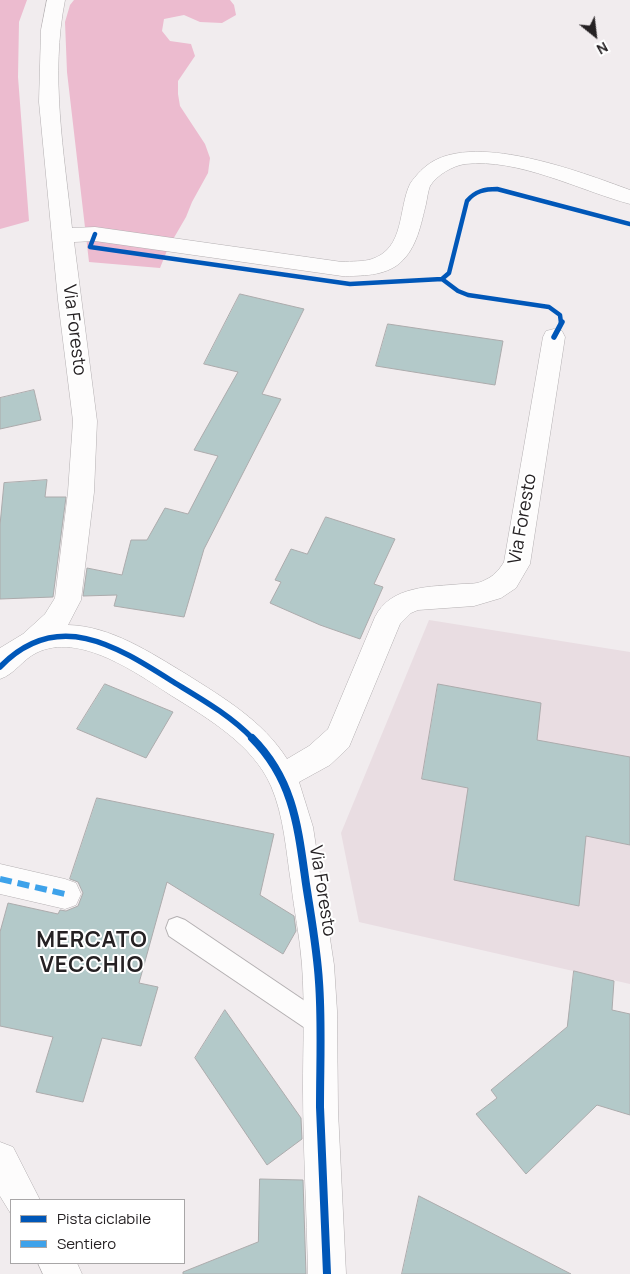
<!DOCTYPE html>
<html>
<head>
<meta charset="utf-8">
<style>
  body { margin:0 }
  #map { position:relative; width:630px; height:1274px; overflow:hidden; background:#f1ecee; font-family:Manrope,sans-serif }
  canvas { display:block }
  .legend { position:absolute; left:10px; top:1199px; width:175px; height:65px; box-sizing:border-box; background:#fff; border:1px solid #a8a6a7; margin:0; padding:6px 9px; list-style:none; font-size:15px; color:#252123 }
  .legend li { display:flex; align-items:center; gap:10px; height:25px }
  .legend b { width:25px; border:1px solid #a8a6a7 }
  .north { position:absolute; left:570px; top:10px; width:50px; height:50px; -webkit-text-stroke:4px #fff; paint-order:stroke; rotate:151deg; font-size:14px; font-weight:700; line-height:20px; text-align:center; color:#252123 }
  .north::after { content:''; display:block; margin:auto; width:18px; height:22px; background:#252123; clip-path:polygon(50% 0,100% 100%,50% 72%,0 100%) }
</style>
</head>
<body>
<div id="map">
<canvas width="630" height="1274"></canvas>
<ul class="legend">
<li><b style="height:6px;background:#0057b8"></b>Pista ciclabile</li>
<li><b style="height:6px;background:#3ea2ea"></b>Sentiero</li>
</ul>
<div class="north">N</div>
</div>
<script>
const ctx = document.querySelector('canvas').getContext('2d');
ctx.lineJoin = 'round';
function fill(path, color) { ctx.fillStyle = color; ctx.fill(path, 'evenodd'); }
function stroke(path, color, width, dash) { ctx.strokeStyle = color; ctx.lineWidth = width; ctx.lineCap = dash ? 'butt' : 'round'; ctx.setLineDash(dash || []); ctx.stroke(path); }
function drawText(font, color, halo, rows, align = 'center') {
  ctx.font = font + ' Manrope,sans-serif'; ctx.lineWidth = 4; ctx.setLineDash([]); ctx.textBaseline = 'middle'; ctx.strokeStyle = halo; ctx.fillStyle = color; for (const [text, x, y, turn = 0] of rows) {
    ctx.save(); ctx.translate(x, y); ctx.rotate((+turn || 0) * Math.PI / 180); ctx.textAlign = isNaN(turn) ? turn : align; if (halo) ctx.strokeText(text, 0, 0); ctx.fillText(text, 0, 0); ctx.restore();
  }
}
const built = new Path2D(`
  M429,620L630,652V984L359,922L341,833Z`);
const forest = new Path2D(`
  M0,0H27L19,22L18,77L29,221L0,229Z
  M74,0H230L234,5L236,15L222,23L200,22L184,15L164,19L162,31L170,41L191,44L195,56L178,81V94L180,106L205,144L210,158L208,173L192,202L186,217L168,248L160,268L89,262L67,72L65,22L70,5Z`);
const building = new Path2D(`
  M240,294L304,309L262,394L281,399L204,549L184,617L114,606L117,595L83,596L87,568L122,575L131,540H147L165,508L188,514L218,456L194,450L238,372L204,364Z
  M388,324L503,341L495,385L376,366Z
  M34,390L41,420L0,429V398Z
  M47,480L45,497H66L53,597L0,599V525L4,483Z
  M326,517L395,539L374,584L383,587L360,639L320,625L270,603L281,582L275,580L291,549L307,554Z
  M105,684L173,712L146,758L77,729Z
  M438,684L541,703L537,740L630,757V845L586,836L579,906L454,880L468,788L422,779Z
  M97,798L274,834L260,895L294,916L296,931L283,954L167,882L139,983L158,987L141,1046L102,1038L83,1102L36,1092L53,1037L0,1026V932L8,903L58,914L60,910L66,911L78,906L83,893L78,882L70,879Z
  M574,971L614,981L612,1010L630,1014V1115L597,1105L526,1174L476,1114L497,1098L491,1090L567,1027Z
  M225,1010L301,1118L302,1139L267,1165L195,1058Z
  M260,1179L303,1180L306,1274H183V1272L258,1242Z
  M419,1196L474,1224L571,1274H402Z`);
const service = new Path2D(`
  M177,917L185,920L327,1016L330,1024L327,1032L319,1035L311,1032L169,936L166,928L169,920Z`);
const pedestrian = new Path2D(`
  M0,864L65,879L76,883L81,894L76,905L65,909L0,894Z`);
const minor = new Path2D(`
  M47,0H65C50,75 64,152 72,228L95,227L342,262C352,261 363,262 372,259C405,248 398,209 410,184C413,179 420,171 425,167C469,129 581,172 630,190V204C578,190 519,158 465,164C452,166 437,175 430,186C428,191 427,199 426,204C421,224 417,248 400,263C385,276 361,276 342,276L95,241L74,242L97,421L94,492L81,600L68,625C111,626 151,653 186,674C224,698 263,721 287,759L309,746L328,729L375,617C391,585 431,587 462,584C470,584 478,584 485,580C494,576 499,570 504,562L543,337L546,331L554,329L562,331L565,337L530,564L516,588L501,598L474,606L418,610L411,613L400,624L349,747L330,765L299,782L313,827L334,965L337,1011L338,1111L346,1274H308C307,1212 303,1150 303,1089C303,1047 305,1006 302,965C300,937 294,910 291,883C286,851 284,816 271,786C253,745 209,719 172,696C138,674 79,631 36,653C22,660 15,674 0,679V648L23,634L45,614L55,598L68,492L73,421L58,300L39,102L41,30Z
  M0,1142L13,1147L40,1200H11V1214L0,1196Z
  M38,1263H77L82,1274H43Z`);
const quiet = new Path2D(`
  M0,879L65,894`);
const cyclewayFar2 = new Path2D(`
  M95,234L90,247L350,284L442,279L449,273L467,201C475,191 485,189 497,189L630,224
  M442,279L458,291L468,295L549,307L560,315L561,323`);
const cyclewayFar1 = new Path2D(`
  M554,337L562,322
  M0,667C58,607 118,647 175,683C203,700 231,716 253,739`);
const cycleway = new Path2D(`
  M252,738C294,780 298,828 306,884C311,917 317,949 319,982C322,1023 320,1065 320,1107C322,1163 325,1218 327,1274`);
const streetNames = [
  ["Via Foresto",74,330,83],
  ["Via Foresto",523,519,-80],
  ["Via Foresto",322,891,81]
];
const districtNames = [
  ["MERCATO",92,941],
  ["VECCHIO",92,966]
];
fill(built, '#e9dde2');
fill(forest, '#ecbbcf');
fill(building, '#b3c9c9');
stroke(building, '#acabac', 1);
stroke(service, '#b4b0b2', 2);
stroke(pedestrian, '#b4b0b2', 1);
stroke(minor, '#b4b0b2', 1);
fill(service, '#fdfcfc');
fill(pedestrian, '#fdfcfc');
fill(minor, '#fdfcfc');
stroke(quiet, '#3ea2ea', 6, [12, 6]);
stroke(cyclewayFar2, '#0057b8', 4.5);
stroke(cyclewayFar1, '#0057b8', 5.5);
stroke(cycleway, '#0057b8', 8);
drawText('18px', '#252123', '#fff', streetNames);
ctx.letterSpacing = '1px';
drawText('bold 22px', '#252123', '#fff', districtNames);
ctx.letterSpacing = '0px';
</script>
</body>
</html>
